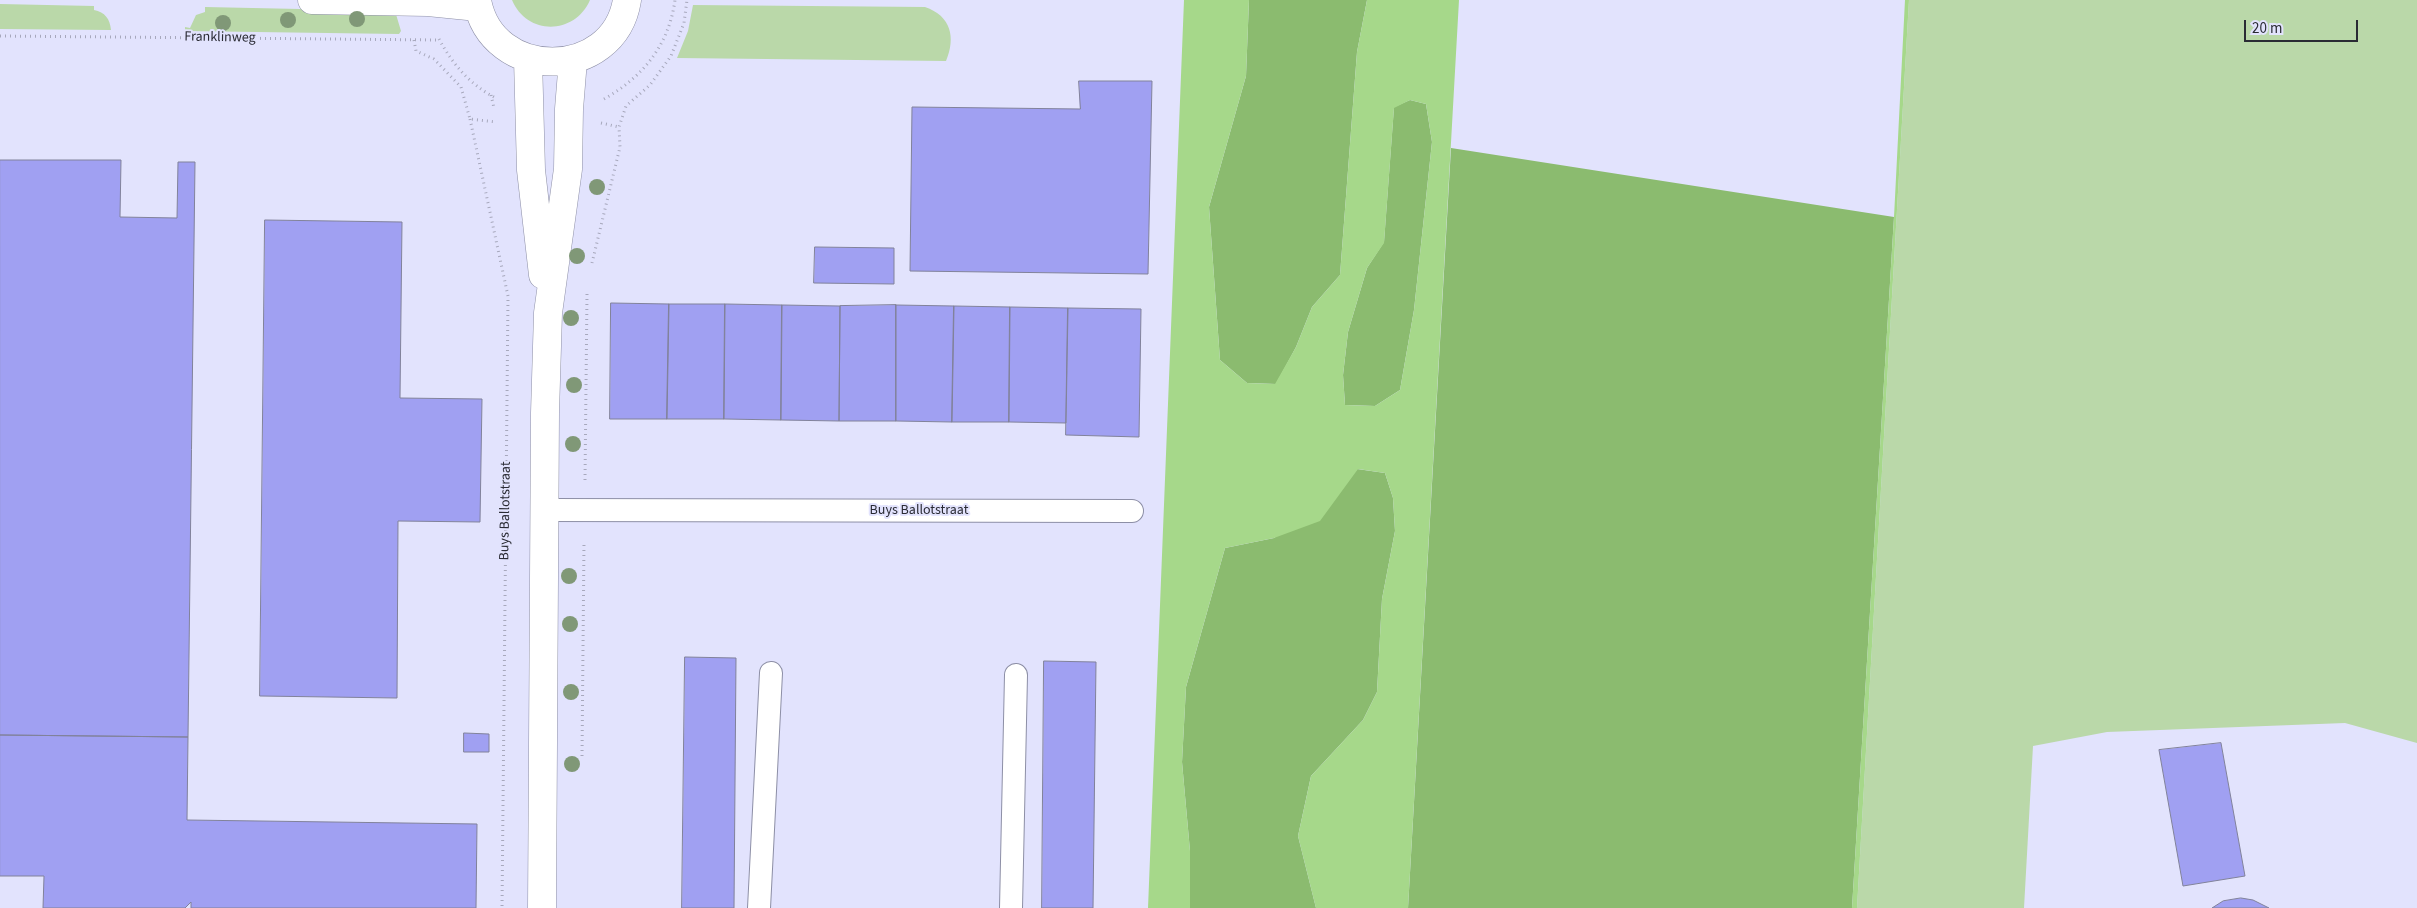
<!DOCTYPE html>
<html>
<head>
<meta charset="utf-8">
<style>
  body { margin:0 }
  #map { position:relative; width:2417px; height:908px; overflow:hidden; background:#e2e3fd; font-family:"Source Sans 3",sans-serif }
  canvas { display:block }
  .scale { position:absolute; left:2244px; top:20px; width:114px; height:22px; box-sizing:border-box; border:2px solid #2a2b34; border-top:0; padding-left:6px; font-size:15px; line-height:18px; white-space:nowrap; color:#2a2b34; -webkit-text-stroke:4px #e2e3fd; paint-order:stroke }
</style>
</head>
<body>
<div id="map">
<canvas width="2417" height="908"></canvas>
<div class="scale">20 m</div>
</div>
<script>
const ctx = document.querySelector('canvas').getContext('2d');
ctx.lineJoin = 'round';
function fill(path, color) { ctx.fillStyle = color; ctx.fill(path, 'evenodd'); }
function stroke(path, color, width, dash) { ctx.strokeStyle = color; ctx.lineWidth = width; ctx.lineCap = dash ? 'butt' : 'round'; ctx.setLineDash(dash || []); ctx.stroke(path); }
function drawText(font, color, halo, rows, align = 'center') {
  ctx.font = font + ' "Source Sans 3",sans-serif'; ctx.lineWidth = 4; ctx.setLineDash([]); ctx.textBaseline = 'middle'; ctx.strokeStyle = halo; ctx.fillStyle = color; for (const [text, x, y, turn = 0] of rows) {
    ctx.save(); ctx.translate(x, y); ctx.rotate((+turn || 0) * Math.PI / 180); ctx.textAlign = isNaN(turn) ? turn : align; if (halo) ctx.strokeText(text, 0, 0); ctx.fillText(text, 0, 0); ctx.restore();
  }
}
const green = new Path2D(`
  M512,0H590C575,35 527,36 512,0Z
  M1909,0H2417V743L2345,723L2107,732L2033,746L2024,908H1857Z
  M0,4L94,6V10C105,12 110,19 111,30L0,29Z
  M693,5L925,7C951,16 956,37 946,61L677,58L688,31Z
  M205,7L395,11L401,31L399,34L185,31V27L190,28L196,15L205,12Z`);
const forest = new Path2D(`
  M1249,0H1367L1357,52L1340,275L1312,307L1296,347L1276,384L1247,383L1220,360L1209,207L1246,76Z
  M1410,100L1426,104L1432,142L1414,310L1400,390L1375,406L1345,405L1343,375L1348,332L1367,268L1384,242L1394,107Z
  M1451,148L1894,217L1852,908H1408Z
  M1357,469L1385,473L1393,498L1395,531L1382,599L1377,692L1363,720L1311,776L1298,836L1316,908H1190V851L1182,762L1186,687L1225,548L1274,538L1345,485Z`);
const water = new Path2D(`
  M1184,0H1249L1246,76L1209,207L1220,360L1247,383L1275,384L1296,347L1312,307L1340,275L1357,52L1367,0H1459L1408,908H1316L1298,836L1311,776L1363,720L1377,692L1382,599L1395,531L1393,498L1385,473L1358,469L1320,521L1274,538L1225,548L1186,687L1182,762L1190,851V908H1148ZM1410,100L1426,104L1432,142L1414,310L1400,390L1375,406L1345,405L1343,375L1348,332L1367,268L1384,243L1394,108Z
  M1905,0H1909L1857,908H1852L1894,217Z`);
const building = new Path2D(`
  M1079,81H1152L1148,274L910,271L912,107L1080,109Z
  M0,160H121L120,217L177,218L178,162H195L188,737L0,735Z
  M265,220L402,222L400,398L482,399L480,522L398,521L397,698L260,696Z
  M815,247L894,248V284L814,283Z
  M611,303L669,304L667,419H610Z
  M669,304H725L724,419H667Z
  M725,304L782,305L781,420L724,419Z
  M782,305L840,306L839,421L781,420Z
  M896,305V421H839L840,306Z
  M896,305L954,306L952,422L896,421Z
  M954,306L1010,307L1009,422H952Z
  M1010,307L1068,308L1066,423L1009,422Z
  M1068,308L1141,309L1139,437L1066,435Z
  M685,657L736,658L734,908H682Z
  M1044,661L1096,662L1093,908H1042Z
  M464,733L489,734V752H464Z
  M0,735L188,737L187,820L477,824L476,908H191V902L185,908H43L44,876H0Z
  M2221,743L2245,876L2183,886L2159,750Z
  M2241,898L2253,900L2269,908H2212L2223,901Z`);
const path = new Path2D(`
  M0,36L439,40
  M439,39C452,63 469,84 494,97
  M414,40L416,51L434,59L461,87L470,119L496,122
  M491,95L494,108
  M604,99C643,77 669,45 675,0
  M470,119L508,296L502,908
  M601,123L619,127
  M592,263L620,147L619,127L626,106L650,85L671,56L684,23L687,0
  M585,480L587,294
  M582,756L584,542`);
const service = new Path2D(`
  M544,510L1132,511
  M759,908L771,673
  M1011,908L1016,675`);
const minor = new Path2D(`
  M312,0L428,2L478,7
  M477,0C491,82 614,82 627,0
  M528,59L531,170L543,275
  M542,908L545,413L548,313L568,169L569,109L573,60`);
const trees = [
  [357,19],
  [288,20],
  [223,23],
  [597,187],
  [577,256],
  [571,318],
  [574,385],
  [573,444],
  [569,576],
  [570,624],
  [571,692],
  [572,764]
];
const streetNames = [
  ["Franklinweg",220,38,1],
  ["Buys Ballotstraat",506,511,-89],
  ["Buys Ballotstraat",919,511]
];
fill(green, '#bad8a9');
fill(forest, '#8bbb6f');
fill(water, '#a6d88a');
fill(building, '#a0a0f2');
stroke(building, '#81829a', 1);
stroke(service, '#8d8fa6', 24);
stroke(minor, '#8d8fa6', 29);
stroke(path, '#a7a8bc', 3, [1, 4]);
stroke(service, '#fff', 22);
stroke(minor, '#fff', 28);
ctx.fillStyle = '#809877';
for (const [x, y] of trees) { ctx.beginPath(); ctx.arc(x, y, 8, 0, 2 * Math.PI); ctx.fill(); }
drawText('14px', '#2a2b34', '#e2e3fd', streetNames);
</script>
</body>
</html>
